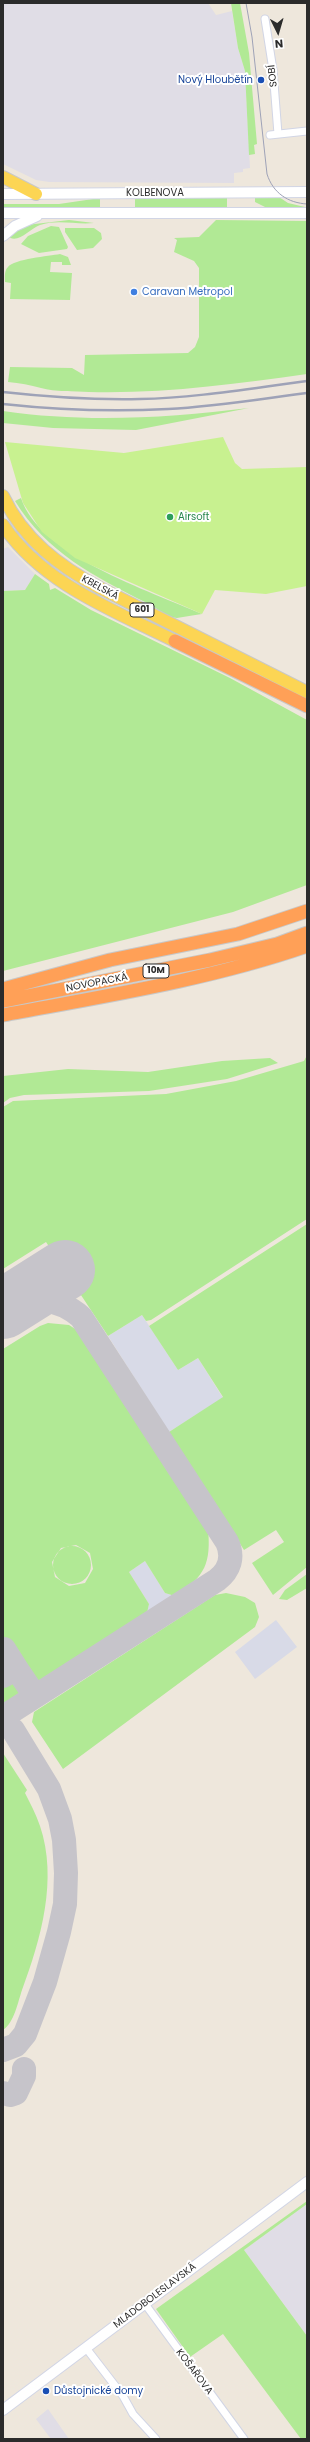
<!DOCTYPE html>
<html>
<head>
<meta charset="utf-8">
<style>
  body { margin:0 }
  #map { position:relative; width:310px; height:2442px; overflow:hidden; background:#eee7dc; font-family:Poppins,sans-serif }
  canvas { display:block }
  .frame { position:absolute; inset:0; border:4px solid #2b2b2b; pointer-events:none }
  .north { position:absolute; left:258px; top:12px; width:40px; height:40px; -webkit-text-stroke:3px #fff; paint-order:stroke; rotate:175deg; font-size:11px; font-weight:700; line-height:16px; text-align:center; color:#2b2b2b }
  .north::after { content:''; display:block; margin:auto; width:14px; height:18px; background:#2b2b2b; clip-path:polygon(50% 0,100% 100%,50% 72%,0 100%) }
</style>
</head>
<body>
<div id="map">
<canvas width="310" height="2442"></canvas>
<div class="frame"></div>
<div class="north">N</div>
</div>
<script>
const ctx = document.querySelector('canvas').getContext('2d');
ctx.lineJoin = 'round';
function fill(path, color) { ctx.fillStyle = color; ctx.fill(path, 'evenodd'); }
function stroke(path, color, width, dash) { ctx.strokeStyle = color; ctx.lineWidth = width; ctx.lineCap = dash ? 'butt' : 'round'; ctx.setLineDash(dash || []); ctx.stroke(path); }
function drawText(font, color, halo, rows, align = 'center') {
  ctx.font = font + ' Poppins,sans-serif'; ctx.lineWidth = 4; ctx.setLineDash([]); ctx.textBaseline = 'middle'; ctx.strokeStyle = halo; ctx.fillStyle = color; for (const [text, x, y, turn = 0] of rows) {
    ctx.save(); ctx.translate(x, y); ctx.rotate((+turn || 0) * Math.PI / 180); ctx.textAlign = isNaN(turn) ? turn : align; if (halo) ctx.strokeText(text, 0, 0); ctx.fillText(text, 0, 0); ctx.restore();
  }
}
const industrial = new Path2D(`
  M3,3H208L216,15L232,11L238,48L245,71L250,168L243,169V172L234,173V183L49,182L36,180L3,164Z
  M8,547L35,574L25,590L3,591V549Z
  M307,2204V2336L244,2250Z
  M48,2409L69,2439H51L36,2419Z`);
const airport = new Path2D(`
  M142,1315L178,1370L198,1358L223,1398L169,1432L108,1336Z
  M145,1561L165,1593L175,1596L147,1613L149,1604L129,1572Z
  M276,1620L297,1647L255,1679L235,1652Z`);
const green = new Path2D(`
  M231,3H240L249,53L257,144L254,145L255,154L249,155L245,71L238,48Z
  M227,197V207L135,208V198Z
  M255,197H279L288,203L305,207H265L255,202Z
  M100,198V208L3,209V204H59Z
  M69,220L94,223C76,225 58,219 40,225C29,229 18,245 7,236L26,225Z
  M216,220L307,221V374C235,384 162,394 89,392C74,391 55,392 41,388C30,385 20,383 8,382L10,367L72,368L84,375L85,355L188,353L195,347L199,337V268L194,261L174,252L177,240L174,238L199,237Z
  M51,226L59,227L68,247L67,249L39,253L21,244L28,236Z
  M65,228H94L101,233L102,239L93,248L77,250L65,232Z
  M60,254L68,257L71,265H62V262H51L50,272L72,273L70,300L10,299L11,283L5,282C5,277 4,271 8,267C14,259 49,256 60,254Z
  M249,408L136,430L53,428L3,423V411C85,423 167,418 249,408Z
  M21,498C39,555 150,591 202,614C193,615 185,617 177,618C169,618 155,607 147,603C95,577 46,552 15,501Z
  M35,574L49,584L50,590L55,588L91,610L230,678L307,720V885L233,912L3,971V591L25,590Z
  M307,1055V1219L151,1320L146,1321L142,1315L108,1336L46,1242L3,1269V1107L13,1101L166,1094L236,1081L304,1061Z
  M270,1058L278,1063L227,1079L149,1091L24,1095L10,1098L3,1103V1076L68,1069L148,1072L222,1061Z
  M307,1224V1567L273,1595L252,1563L284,1542L276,1530L244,1550L169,1432L223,1397L198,1358L178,1370L149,1326Z
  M48,1323L69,1325L83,1334L208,1528C211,1563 206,1576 175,1596L165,1593L145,1561L129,1572L149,1604L147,1613L33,1686L7,1647L9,1646L3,1636V1349L40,1326ZM76,1545L90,1553L93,1569L85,1583L69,1586L55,1577L52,1562L61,1548Z
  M53 1565a19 19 0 1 1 38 0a19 19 0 1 1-38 0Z
  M307,1574V1588L287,1600L279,1599L285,1590Z
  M226,1593L245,1597L255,1603L259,1617L255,1627L63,1769L32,1722L34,1712L215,1595Z
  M14,1676L18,1681L20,1680L27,1690L3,1705V1680Z
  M3,1753L27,1790L25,1793C30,1803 36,1814 40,1826C58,1879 41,1939 22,1990C18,2002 14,2023 3,2030Z
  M307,2201V2204L244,2250L307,2336V2439H301L223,2334L190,2357L156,2309Z`);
const pitch = new Path2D(`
  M223,437L235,463L242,469L307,467V586L266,594L215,590L202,614L75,558L42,532L23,503L5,442L124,453Z`);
const taxiway = new Path2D(`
  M3,1311C29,1295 58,1297 81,1317L227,1542C234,1557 230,1570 217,1580L3,1717
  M4,1649L16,1668
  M3,1676L16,1668L35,1696
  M3,1723L13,1730L49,1789L60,1819L64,1840L66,1873L65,1904L59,1932L45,1982L25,2034L16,2045L3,2050
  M3,2093L10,2095L16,2093L24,2076V2069`);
const runway = new Path2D(`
  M3,1309L65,1270`);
const street = new Path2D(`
  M265,19L273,70L278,134
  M270,135L307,131
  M145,2304L244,2439
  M86,2348L123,2396L133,2414L156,2439`);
const secondary = new Path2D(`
  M3,194L307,192
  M3,213H307
  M3,236L15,226L37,216
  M3,2410L307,2182`);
const primary = new Path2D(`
  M3,177L36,194
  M3,496C23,539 59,566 100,588L307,692
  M3,525C43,584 113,610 175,641`);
const highway = new Path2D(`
  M175,641L307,706
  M3,989L110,960L238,934L307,911
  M3,1001L210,960L277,944L307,933
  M3,1015C105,996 208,980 307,946`);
const tram = new Path2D(`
  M246,3L252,37L267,174C273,193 288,203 307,204`);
const rail = new Path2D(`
  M3,392C48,397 94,400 140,399C196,398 252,388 307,381
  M3,404C58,410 113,412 168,409C214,407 261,399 307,393`);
const markers = [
  [261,80,4,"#1a4fb4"],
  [134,292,4,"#3f7fe0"],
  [170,517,4,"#2e9e5b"],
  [46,2391,4,"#1a4fb4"]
];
const shields = [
  [142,610,24],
  [156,971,26]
];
const shieldNames = [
  ["601",142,610],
  ["10M",156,971]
];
const streetNames = [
  ["SOBÍ",273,76,-96],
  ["KOLBENOVA",155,193],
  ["KBELSKÁ",100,588,28],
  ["NOVOPACKÁ",97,983,-11],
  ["MLADOBOLESLAVSKÁ",155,2296,-37],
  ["KOŠAŘOVA",194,2372,53]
];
const transitNames = [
  ["Nový Hloubětín",253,80],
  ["Důstojnické domy",54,2391,"left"]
];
const shopNames = [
  ["Caravan Metropol",142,292]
];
const leisureNames = [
  ["Airsoft",178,517]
];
fill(industrial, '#e0dde6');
fill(airport, '#d8dae7');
fill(green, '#b1e995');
fill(pitch, '#c8f190');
stroke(taxiway, '#c6c4ca', 24);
stroke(runway, '#c6c4ca', 60);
stroke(street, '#d1d5e5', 9);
stroke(secondary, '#d1d5e5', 12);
stroke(primary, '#c8c8c8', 14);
stroke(highway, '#c8c8c8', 15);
stroke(street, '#fff', 7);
stroke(secondary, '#fff', 10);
stroke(primary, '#fcd554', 12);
stroke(highway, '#ffa057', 13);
stroke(tram, '#9ea2b7', 1);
stroke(rail, '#9ea2b7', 2.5);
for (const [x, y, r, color] of markers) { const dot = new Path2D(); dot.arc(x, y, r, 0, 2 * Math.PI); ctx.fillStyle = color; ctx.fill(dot); stroke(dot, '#fff', 1.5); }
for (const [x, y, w] of shields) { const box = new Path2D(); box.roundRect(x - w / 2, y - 7, w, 14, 3); ctx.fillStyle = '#fff'; ctx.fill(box); stroke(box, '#2b2b2b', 1); }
drawText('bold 9px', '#2b2b2b', null, shieldNames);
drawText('10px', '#2b2b2b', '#fff', streetNames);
drawText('10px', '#164399', '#fff', transitNames, 'right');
drawText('10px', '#366cbe', '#fff', shopNames, 'left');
drawText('10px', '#27864d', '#fff', leisureNames, 'left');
</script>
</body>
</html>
